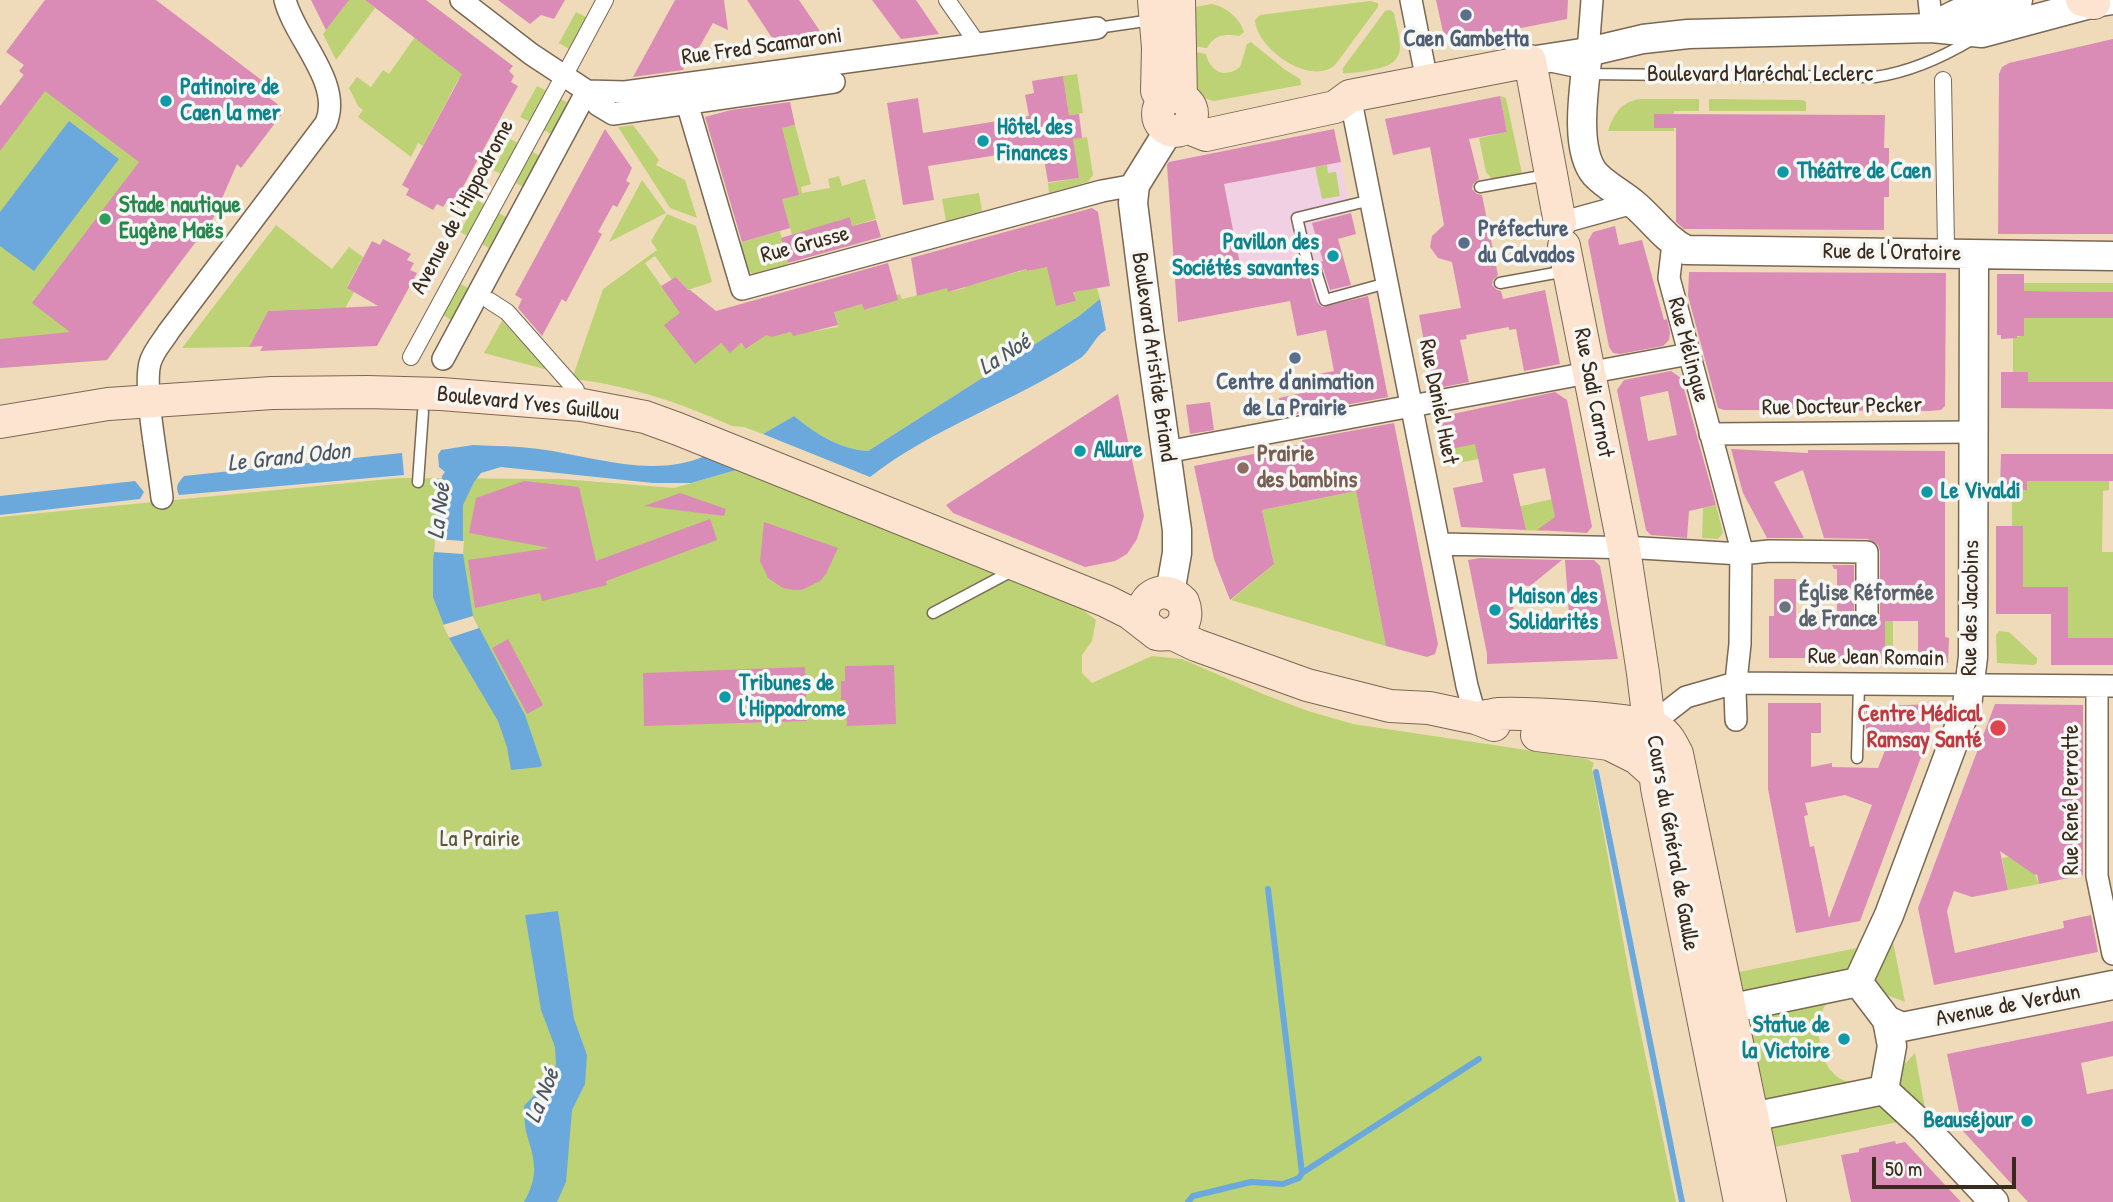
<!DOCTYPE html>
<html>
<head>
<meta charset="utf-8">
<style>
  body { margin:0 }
  #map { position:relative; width:2113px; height:1202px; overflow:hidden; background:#efdbb9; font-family:"Patrick Hand",sans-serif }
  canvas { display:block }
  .scale { position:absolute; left:1872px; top:1157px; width:144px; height:32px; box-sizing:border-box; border:4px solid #3b2a1e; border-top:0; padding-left:9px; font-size:21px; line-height:24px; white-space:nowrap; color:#3b2a1e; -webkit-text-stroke:5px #f6f6f2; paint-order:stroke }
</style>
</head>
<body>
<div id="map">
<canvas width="2113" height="1202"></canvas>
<div class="scale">50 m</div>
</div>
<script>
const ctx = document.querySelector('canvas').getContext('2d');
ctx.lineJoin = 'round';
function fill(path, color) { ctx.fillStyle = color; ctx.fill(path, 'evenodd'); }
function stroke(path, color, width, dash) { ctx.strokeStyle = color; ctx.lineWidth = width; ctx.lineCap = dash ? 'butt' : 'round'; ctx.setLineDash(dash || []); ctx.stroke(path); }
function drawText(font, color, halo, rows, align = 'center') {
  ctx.font = font + ' "Patrick Hand",sans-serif'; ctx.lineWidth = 7; ctx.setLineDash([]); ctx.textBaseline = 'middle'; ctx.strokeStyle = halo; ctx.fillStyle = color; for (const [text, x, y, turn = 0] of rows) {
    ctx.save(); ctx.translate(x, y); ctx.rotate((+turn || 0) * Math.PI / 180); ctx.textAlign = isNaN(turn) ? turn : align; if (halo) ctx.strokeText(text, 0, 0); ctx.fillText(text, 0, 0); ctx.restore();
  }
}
const built = new Path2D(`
  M1334,129L1351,212L1313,223L1331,290L1350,285L1353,299L1329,304L1333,323L1319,332L1297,336L1294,300L1178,322L1167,162Z`);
const green = new Path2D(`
  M344,0H365L375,8L336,60L323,34L344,6Z
  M1370,1L1378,3V7L1335,65C1310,87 1256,48 1255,20L1260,15Z
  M1212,4C1226,7 1240,18 1244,32L1239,36C1224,34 1215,34 1207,48L1191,46L1194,7Z
  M1390,10L1394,13C1399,40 1411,63 1375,69C1365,71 1353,74 1343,73V68L1385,11Z
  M576,12L586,17L569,49L559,43Z
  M417,34L465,76L458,80L423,146L418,143L411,157L358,117L363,110L358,106L349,88L357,77L371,87L383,70L389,74Z
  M1251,42L1284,69L1300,79L1301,85L1214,101L1204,98L1196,91L1192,51L1206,54C1210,72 1225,79 1240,67L1247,44Z
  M30,66L217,208L107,360L0,368V106Z
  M1077,74L1083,113L1069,115L1063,76Z
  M537,86L547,91L530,122L520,117Z
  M1500,96L1506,98L1522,174L1492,179L1486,172L1479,138L1507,132Z
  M557,97L568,103L551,134L540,128Z
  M1641,99H1699V111H1674V131H1608C1614,113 1622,101 1641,99Z
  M1709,99L1803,100L1806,102V111H1709Z
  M633,125L659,160L656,165L685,180L697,218L670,208L618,127Z
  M795,125L811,184L801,187L802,193L830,188L828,179L839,176L842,186L865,179L876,219L852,226L850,217L836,221L838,230L828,225L792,235L780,193L781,128Z
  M1087,137L1093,175L1088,182L1049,193L1048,183L1078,178L1073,139Z
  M510,139L520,144L503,175L493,170Z
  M529,150L540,156L523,187L512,181Z
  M1327,165L1328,173L1336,172L1340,196L1322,199L1315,167Z
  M642,180L666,213L609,242Z
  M979,193L982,211L946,221L942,199Z
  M477,200L487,206L470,237L460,232Z
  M495,211L506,217L489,248L478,242Z
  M667,214L696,226L712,282L688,290L676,277L672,280L655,256L645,263L667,294L683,297L694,293L714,312L719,341L730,352L740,343L747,349L757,341L744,303L756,300L767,335L770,337L810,320L814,331L838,327L826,281L854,306L862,304L864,310L885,304L884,298L900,294L902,299L927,293L945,281L948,292L965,288L961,273L974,284L1021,271L1025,266L1027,271H1030L1054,253L1056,306L1075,301L1073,290L1097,288L1100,299L1079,316L868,451C839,449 816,434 794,416L763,434L744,427L732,426C680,403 629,385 572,379L603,289L657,250L651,241Z
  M276,225L332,269L349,247L363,257L347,287L354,292L343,312L335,308L268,311L249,347L182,348Z
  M780,231L788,264L753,274L746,270L739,243Z
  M457,282L468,288L451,320L440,313Z
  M2024,283H2113V292L2024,291Z
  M2024,318H2113V382H2028L2013,372V338L2024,335Z
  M502,321L548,370L484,353Z
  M1489,436L1493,456L1449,465L1445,450Z
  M740,469L1079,607L1096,620L1092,641L1082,655V673L1092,683L1152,656L1182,659L1263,694L1308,711L1353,724L1587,759L1594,763L1592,769L1634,1001L1676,1202H0V517L399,478L562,479L674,488Z
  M2027,481H2109V490L2103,491L2102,552H2113V638H2051L2068,614V588L2023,587V526H2012V490H2027Z
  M1356,491L1386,646L1231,600L1274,564L1262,510Z
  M1552,499L1556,520L1546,525L1545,531L1522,530L1517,507Z
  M1716,505L1723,533L1718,539L1702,538L1703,508Z
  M1837,621H1893V664H1885V636L1851,664H1836Z
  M1999,631L2009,632L2037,658V663L2034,665L1997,663L1996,635Z
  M2026,854L2039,884L2008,890L2002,858Z
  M1890,927L1905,1002L1882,993L1873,983Z
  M1867,946L1852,975L1739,999L1734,973Z
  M1830,999C1809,1019 1819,1082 1853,1082L1761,1101L1743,1016Z
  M1915,1053L1926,1114L1896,1089L1899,1070Z
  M1878,1099L1903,1121L1770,1148L1765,1123Z`);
const water = new Path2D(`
  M69,121L119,159L34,271L0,246V212Z
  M1100,299L1106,330C1095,336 1092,348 1082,357C1014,402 934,427 870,477L763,434L794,416C816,434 839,449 868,451L1079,316Z
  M473,445C495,446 517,446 539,449C592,456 652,479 705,456L740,469L691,483H653L501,467L481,473L474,482L463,505V554L473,616L525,715L542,765L540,767L511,770L507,747L498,721L449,638L433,597V562L442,476L445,472L439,467L438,455L441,450Z
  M402,453L404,475L179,495C175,486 178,483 184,476Z
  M135,481L144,492L140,499L0,515V496Z
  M558,911L574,1019L587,1055L585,1084L572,1110L566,1182L557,1202H524C539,1176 535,1161 527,1135C524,1126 525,1115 524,1106L548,1081L556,1065L555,1047L541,1010L525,915Z`);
const pier = new Path2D(`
  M435,539L464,541L463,554L434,552Z
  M473,616L479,628L449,638L443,625Z`);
const stream = new Path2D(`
  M1596,772L1682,1202
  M1268,889L1302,1173
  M1188,1202L1193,1196L1251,1182L1283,1184L1299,1178L1302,1173L1479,1059`);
const building = new Path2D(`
  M45,0H156L268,85L263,93L285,110L241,168L237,164L213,219L107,360L0,368V339L70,332L32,303L139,162L45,91L0,151V106L24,75L19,71L24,65L6,52Z
  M311,0H349L326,30Z
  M365,0H426L513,66L509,71L514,76L511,82L518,86L453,205L447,201L443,207L437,204L433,210L406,195L409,189L402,185L462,74Z
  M498,0H565L554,19L541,15L530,24Z
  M675,0H724L728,30L713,23L692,60L688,61L683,70L633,77Z
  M747,0H799L828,43L780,50Z
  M872,0H916L939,34L901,39Z
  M1436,0H1568L1567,19L1455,41L1443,32Z
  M2113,39V234H1998L1999,74L2002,67L2009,63Z
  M1063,76L1069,115L1079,114L1082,138L1073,139L1079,178L1048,182L1042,148L928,166L934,200L903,205L887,103L918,98L923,133L1029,116L1025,95L1034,93L1032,81Z
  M1500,96L1507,132L1469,139L1479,179L1473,184L1472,189L1477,194L1482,195L1498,275L1493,280L1492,285L1497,290L1501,291L1503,299L1545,290L1560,364L1524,371L1516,329L1509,330V327L1466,335L1467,339L1460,340L1469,382L1433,389L1419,315L1461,308L1452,262L1438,258L1430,247L1432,236L1444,225L1430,147L1393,155L1385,119Z
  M790,102L795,125L782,128L799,195L782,199L790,228L742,242L705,117L731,110Z
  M1654,114L1885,115L1884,148H1889V197H1884V230L1684,229L1676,222V128H1654Z
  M605,129L632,168L626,181L630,183L617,207L613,205L598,232L602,234L566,302L562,299L542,336L518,308L522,299L515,295Z
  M1334,129L1341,162L1224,184L1233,230L1243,278L1300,266L1303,271L1308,273L1317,302L1322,307L1368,296L1388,397L1282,417L1279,398L1307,392L1304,377L1334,371L1326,330L1297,336L1290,301L1178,322L1167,165L1169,162Z
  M1092,208L1098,212L1110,286L1073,292L1076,301L1056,306L1047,267L1027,271L1026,269L948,292L947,288L917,296L911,258Z
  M1351,213L1356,234L1338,239L1351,285L1330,290L1323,268L1316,263L1323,261L1312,223Z
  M850,217L852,226L876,220L881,237L788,263L781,238Z
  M1615,226L1619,245L1642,240L1664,320L1667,319L1670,332L1669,340L1663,346L1620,354L1613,353L1609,347L1588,241L1593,232Z
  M383,239L411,254L407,260L414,263L410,270L417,273L377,346L260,351L263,346L249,347L268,311L378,306L347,288L372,241L380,245Z
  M888,263L898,300L864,310L862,304L834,312L838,325L793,336L791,332L771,337L766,335L746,349L741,343L730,353L721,343L695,364L664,325L680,313L661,286L676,277L688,290H690L716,311Z
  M1689,272L1946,273L1945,406L1941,410L1929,411L1724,410L1718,408L1688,296Z
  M1997,274H2024V291L2113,292V318H2024V336H2017V338L2001,339V335H1997Z
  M1671,371L1681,378L1716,505L1689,511L1687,538L1651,535L1646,530L1617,390L1624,380ZM1668,391L1677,435L1648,441L1640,397Z
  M2001,372H2028V382H2113V409L2001,408Z
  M1555,392L1567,400L1592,527L1587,533L1537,530L1555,517L1545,468L1513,474L1526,530L1461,527L1453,488L1483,482L1475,444L1445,450L1439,417Z
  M1118,394L1144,516L1137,539L1127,554L1115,561L1085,567L953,513L946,505Z
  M1210,402L1214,430L1190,434L1186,405Z
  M1394,423L1438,644L1435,654L1427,657L1386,646L1356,491L1262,510L1274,564L1230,600L1214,559L1194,466L1303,444L1302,440Z
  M1731,449L1808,453V450L1945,451V637L1949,638L1948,663L1918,664V621H1885V664H1844L1835,658H1769V616H1774V579H1796V616H1837V569H1834L1832,565H1854V617L1860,627L1868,629L1874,627L1880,617V551L1878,545L1868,539L1824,538L1803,470L1774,482L1804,538H1767L1743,493Z
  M2001,454H2113V481H2027V490H2000Z
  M524,481L579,487L596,561L710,519L717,540L606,581L607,585L542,601L540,593L475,608L468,560L550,548L469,533L476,498Z
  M680,493L726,509L724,516L644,506Z
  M764,522L838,548L826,574L820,581L802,590H794L783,588L768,578L760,561Z
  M1996,526H2023V587H2068V638H2113V665H2051V614H1996Z
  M1480,558L1562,560L1530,586L1514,585L1513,621H1541L1546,616L1569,614L1565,560H1594L1600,566L1618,659L1487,664V654L1468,560Z
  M508,639L543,705L527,714L492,648Z
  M894,665L896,724L847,726L846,700H841V681H845V666Z
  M805,667L807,721L644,726L643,673Z
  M1768,703H1821V733H1811V767L1832,763V767L1878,768L1892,733H1866V707L1930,704V733L1860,921L1796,933L1768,789ZM1845,795L1872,805L1829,918L1814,846L1810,847L1807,831L1804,816L1808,815L1805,803Z
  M1995,704L2083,705V875L2039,884L2037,874L2035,875L2000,851L2008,890L1972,897L1954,891L1947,911L1955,953L2064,928L2063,921L2091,915L2098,952L1934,985L1918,908Z
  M2113,1021V1056L2081,1063L2087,1094L2113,1089V1202H2028L1963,1131L1947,1054Z
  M1895,1141L1896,1144L1905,1142L1961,1202H1851L1841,1155L1859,1152V1149L1862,1148Z`);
const service = new Path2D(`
  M1097,28L1152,20
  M1553,67L1586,74L1875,77C1910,72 1943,57 1973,39
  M1480,187L1547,175
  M1308,265L1297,218L1371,200
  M1316,271L1325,300L1387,283
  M1500,283L1566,271
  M418,482L423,412
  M933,613L1012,571
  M1857,758L1859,684`);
const pedestrian = new Path2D(`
  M947,0L977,43
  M568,69L605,0
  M1943,80L1946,246
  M490,301L507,312L576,390
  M411,357L561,81`);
const minor = new Path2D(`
  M461,0L531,54L587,91L625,92L1097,28
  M1411,0L1427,81
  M1929,0L1932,28
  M1588,52L1592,0
  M587,91L598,105L613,114L834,82
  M1350,96L1467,686L1476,718
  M687,103L742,289L1102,191L1135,185
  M1560,223L1633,203
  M1673,243L1669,278L1741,547L1740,644L1735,691L1736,720
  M443,359L587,91
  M1710,434L1974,432
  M1166,452L1689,354
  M162,498C159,468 143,389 150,363C153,351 163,341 169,331L326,123C343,83 295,39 285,0
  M1439,544L1641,548L1741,554L1769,551L1867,552V616
  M2097,686V876L2113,954
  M1650,725L1686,697L1735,683L2113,686`);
const tertiary = new Path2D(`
  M1932,28C1962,7 1983,5 2018,0
  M1588,52C1585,83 1573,148 1595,174C1606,186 1621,193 1634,204C1652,219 1665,239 1686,250L2113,256
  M1530,61L1588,52L1643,39L1688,34L1932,28L1982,33L2094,3L2112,0
  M1169,130L1135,185L1133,203L1150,338L1177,530V553L1170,593
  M1858,982L1889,915L1967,706L1973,657L1974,255
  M1858,982L1887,1020L1892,1046L1884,1090
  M1709,1013L1858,982
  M1887,1020L1902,1027L2113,985
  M1884,1090L1924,1127L1994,1202
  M1732,1121L1884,1090`);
const secondary = new Path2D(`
  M1154,0L1158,48L1157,91L1163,102
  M1179,0L1181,98
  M2082,0L2094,3
  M1158 114a17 17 0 1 1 34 0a17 17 0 1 1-34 0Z
  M1186,127L1206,135L1335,107L1350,96L1530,61L1560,223
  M1564,246L1624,549L1643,673L1657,788L1740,1202
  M0,422L108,404L272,393L367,392L441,394L582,405L645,417L678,429L1106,601L1130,613L1157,634C1178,638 1191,621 1183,602C1164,581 1135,598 1145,624
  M1173,634L1196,645L1307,685L1390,706L1429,708L1476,718L1494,725
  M1476,718C1483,717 1491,715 1498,714C1523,713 1639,718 1658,729C1668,735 1672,744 1677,754L1770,1202
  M1537,735L1609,744L1637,758L1655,774`);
const markers = [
  [1466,15,7,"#5c6f8a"],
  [166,101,7,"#0f9aa8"],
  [983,141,7,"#0f9aa8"],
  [1783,172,7,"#0f9aa8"],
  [105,219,7,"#2e9e5b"],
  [1464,243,7,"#5c6f8a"],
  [1333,256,7,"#0f9aa8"],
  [1295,358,7,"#5c6f8a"],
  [1080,451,7,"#0f9aa8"],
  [1243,468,7,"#8d6e63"],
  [1927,492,7,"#0f9aa8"],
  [1785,607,7,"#6b7280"],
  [1495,610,7,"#0f9aa8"],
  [725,697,7,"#0f9aa8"],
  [1998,728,9,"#e0444e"],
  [1844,1039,7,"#0f9aa8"],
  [2027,1121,7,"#0f9aa8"]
];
const serviceNames = [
  ["Caen Gambetta",1466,40],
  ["Préfecture",1478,230,"left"],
  ["du Calvados",1478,256,"left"],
  ["Centre d'animation",1295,383],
  ["de La Prairie",1295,409]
];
const streetNames = [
  ["Rue Fred Scamaroni",762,47,-8],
  ["Boulevard Maréchal Leclerc",1760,75],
  ["Avenue de l'Hippodrome",463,207,-62],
  ["Rue Grusse",805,245,-15],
  ["Rue de l'Oratoire",1892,253,1],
  ["Rue Mélingue",1688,350,75],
  ["Boulevard Aristide Briand",1153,357,82],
  ["Rue Sadi Carnot",1593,393,79],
  ["Rue Daniel Huet",1438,402,79],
  ["Boulevard Yves Guillou",528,404,6],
  ["Rue Docteur Pecker",1842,407,-1],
  ["Rue des Jacobins",1971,608,-89],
  ["Rue Jean Romain",1876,658,1],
  ["Rue René Perrotte",2072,800,-90],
  ["Cours du Général de Gaulle",1672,843,80],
  ["Avenue de Verdun",2008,1006,-11]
];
const cultureNames = [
  ["Patinoire de",180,88],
  ["Caen la mer",180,114],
  ["Hôtel des",997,128],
  ["Finances",997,154],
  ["Théâtre de Caen",1797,172],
  ["Pavillon des",1319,243,"right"],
  ["Sociétés savantes",1319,269,"right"],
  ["Allure",1094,451],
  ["Le Vivaldi",1941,492],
  ["Maison des",1509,597],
  ["Solidarités",1509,623],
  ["Tribunes de",739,684],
  ["l'Hippodrome",739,710],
  ["Statue de",1830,1026,"right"],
  ["la Victoire",1830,1052,"right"],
  ["Beauséjour",2013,1121,"right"]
];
const leisureNames = [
  ["Stade nautique",119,206],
  ["Eugène Maës",119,232]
];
const educationNames = [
  ["Prairie",1257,455],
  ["des bambins",1257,481]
];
const worshipNames = [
  ["Église Réformée",1799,594],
  ["de France",1799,620]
];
const healthNames = [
  ["Centre Médical",1982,715],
  ["Ramsay Santé",1982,741]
];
const parkNames = [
  ["La Prairie",480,840]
];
const waterNames = [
  ["La Noé",1005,355,-32],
  ["Le Grand Odon",289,458,-6],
  ["La Noé",440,511,-83],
  ["La Noé",543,1096,-68]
];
fill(built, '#f1d0e3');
fill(green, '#bdd275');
fill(water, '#6ba9dd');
fill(pier, '#efdbb9');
stroke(stream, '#6ba9dd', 6);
fill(building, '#da8cb6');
stroke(service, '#7a6854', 13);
stroke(pedestrian, '#7a6854', 18);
stroke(minor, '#7a6854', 24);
stroke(tertiary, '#7a6854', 31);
stroke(secondary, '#7a6854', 34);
stroke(service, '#fff', 10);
stroke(pedestrian, '#fff', 16);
stroke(minor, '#fff', 21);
stroke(tertiary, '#fff', 28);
stroke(secondary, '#fde4d1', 32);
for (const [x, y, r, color] of markers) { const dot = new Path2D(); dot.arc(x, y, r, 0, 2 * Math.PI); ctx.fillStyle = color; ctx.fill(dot); stroke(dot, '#f6f6f2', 2.5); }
drawText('bold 23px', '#4e5e75', '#f6f6f2', serviceNames);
drawText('23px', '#3b2a1e', '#f6f6f2', streetNames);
drawText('bold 23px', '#0d838f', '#f6f6f2', cultureNames, 'left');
drawText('bold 23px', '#27864d', '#f6f6f2', leisureNames, 'left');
drawText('bold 23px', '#785e54', '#f6f6f2', educationNames, 'left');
drawText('bold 23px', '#5b616d', '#f6f6f2', worshipNames, 'left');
drawText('bold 23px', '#be3a42', '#f6f6f2', healthNames, 'right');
drawText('23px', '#5c5434', '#f6f6f2', parkNames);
drawText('italic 24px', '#4c5661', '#f6f6f2', waterNames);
</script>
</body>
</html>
